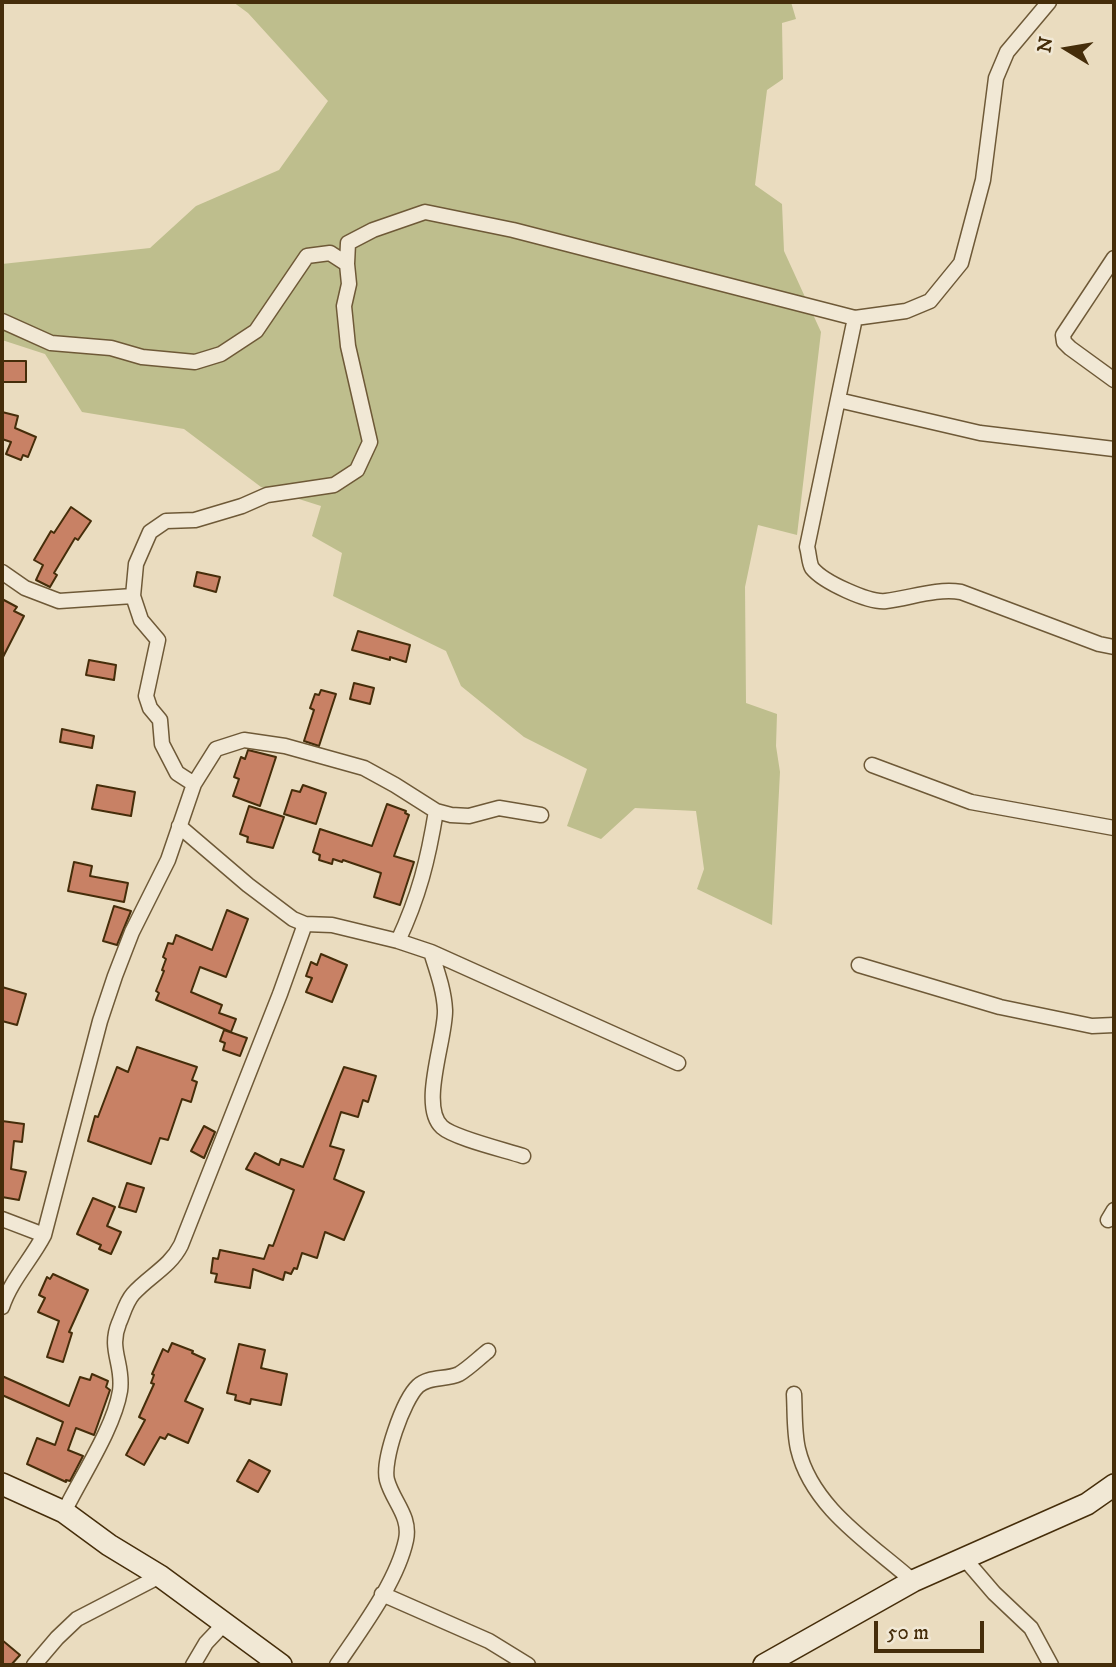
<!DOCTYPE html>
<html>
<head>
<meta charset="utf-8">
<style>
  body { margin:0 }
  #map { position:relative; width:1116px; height:1667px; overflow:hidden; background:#eadcbf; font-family:"IM FELL DW Pica",serif }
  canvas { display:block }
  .frame { position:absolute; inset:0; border:4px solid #452d0a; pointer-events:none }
  .north { position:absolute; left:1032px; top:14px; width:70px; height:70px; -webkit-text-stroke:5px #f1e8d5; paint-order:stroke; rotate:281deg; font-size:19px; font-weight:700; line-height:28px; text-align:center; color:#452d0a }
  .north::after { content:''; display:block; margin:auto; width:24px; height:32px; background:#452d0a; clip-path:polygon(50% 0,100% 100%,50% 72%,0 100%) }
  .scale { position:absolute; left:874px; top:1621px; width:110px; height:32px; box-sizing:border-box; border:4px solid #452d0a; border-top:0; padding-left:9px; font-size:21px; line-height:24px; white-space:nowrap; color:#452d0a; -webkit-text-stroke:5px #f1e8d5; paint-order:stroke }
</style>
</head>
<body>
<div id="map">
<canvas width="1116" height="1667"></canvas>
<div class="frame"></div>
<div class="north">N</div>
<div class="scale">50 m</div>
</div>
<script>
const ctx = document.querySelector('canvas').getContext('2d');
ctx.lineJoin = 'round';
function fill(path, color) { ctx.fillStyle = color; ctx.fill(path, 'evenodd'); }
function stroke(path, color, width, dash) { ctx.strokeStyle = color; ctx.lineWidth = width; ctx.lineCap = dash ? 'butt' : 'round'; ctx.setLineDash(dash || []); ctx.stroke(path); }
const green = new Path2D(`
  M233,2H791L796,19L782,23L783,79L767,90L755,185L782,204L784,251L821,332L797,535L758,525L745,587L746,703L777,714L776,746L780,772L772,925L697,889L704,869L696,811L635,808L601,839L567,826L587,769L524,737L461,686L446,651L333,596L342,553L312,536L321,506L261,487L184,429L82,412L45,354L2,340V264L150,248L196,206L279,170L328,101L248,13Z`);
const building = new Path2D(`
  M2,361H26V382H2Z
  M2,412L18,416L15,428L36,437L28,457L23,455L21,460L6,454L11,442L2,439Z
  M71,507L91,521L78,540L75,538L54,573L57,575L50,587L36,580L43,565L34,560L51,531L54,533Z
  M197,572L220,577L216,592L194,586Z
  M2,599L17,607L14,611L24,616L2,659Z
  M358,631L410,645L406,662L390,657V660L352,650Z
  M89,660L116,665L114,680L86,675Z
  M354,683L374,688L370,704L350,699Z
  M321,690L336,694L319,746L304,741L314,710L310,708L315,694L319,695Z
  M62,729L94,736L92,748L60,742Z
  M248,750L276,757L260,806L233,796L239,779L234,777L241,757L245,759Z
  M97,785L135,792L131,816L92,809Z
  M303,785L326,793L316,824L284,814L292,790L300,792Z
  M387,804L406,811L405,813L409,815L394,856L414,862L400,905L374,897L381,873L343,860L342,862L333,859L332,864L319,860L320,855L313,852L320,829L372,846Z
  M249,806L284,817L273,848L247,842L248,837L240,834Z
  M74,862L92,866L90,876L128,883L124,902L68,891Z
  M114,906L131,911L117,945L103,941Z
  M227,910L248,919L226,977L200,967L191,992L222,1005L219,1013L236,1019L231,1032L156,1000L159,993L156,991L164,971L162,970L166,959L163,957L168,943L173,944L176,935L212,950Z
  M321,954L347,965L332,1002L306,992L312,978L306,976L311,962L317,965Z
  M2,987L26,994L17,1025L2,1021Z
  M224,1030L247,1038L240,1056L223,1050L225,1043L220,1041Z
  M137,1047L197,1067L192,1080L197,1082L191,1102L182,1099L168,1140L160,1138L151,1164L88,1141L95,1116L98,1117L117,1067L128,1072Z
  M344,1067L376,1076L368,1102L363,1100L358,1117L341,1112L330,1146L344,1150L334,1179L364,1192L344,1240L325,1232L317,1258L302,1253L297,1269L294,1268L291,1274L285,1272L283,1280L253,1269L250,1288L215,1282L217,1274L211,1273L213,1258L218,1259L220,1250L264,1259L269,1245L273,1246L294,1190L246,1169L255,1153L279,1165L281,1159L303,1167Z
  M2,1121L24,1124L22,1142L14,1141L11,1169L26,1172L19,1200L2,1197Z
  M204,1126L215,1132L204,1158L191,1151Z
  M127,1183L144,1188L136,1212L119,1207Z
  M93,1198L115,1207L107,1226L121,1232L111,1254L99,1249L101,1245L77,1234Z
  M53,1274L88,1290L69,1332L72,1333L63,1362L47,1357L59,1321L38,1312L45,1298L39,1295L47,1277L50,1279Z
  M172,1343L193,1351L192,1353L205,1359L185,1401L203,1409L188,1443L168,1434L165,1439L160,1437L144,1465L126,1455L145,1420L139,1417L154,1384L151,1383L154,1375L152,1374L163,1349L168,1352Z
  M239,1344L265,1350L261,1368L287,1374L281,1405L251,1399L250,1404L235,1400L236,1395L227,1393Z
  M92,1374L108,1381L106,1387L110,1390L94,1435L76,1428L68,1450L83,1456L70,1481L66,1480V1482L27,1464L37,1438L55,1445L63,1422L2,1395V1376L69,1406L80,1377L90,1380Z
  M249,1460L270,1471L258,1492L237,1481Z
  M2,1640L20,1655L11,1665H2Z`);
const street = new Path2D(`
  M1114,258L1063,335L1064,342L1070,348L1114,380
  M347,264L348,243L373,230L425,212L513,230L855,318L906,311L930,301L961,263L983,180L996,78L1007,52L1049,2
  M855,318L807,547C809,553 809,563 812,568C823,582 869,603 886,601C911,598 936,588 961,592L1099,644L1114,647
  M2,321L51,343L111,348L142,357L195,362L221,354L256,331L307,256L330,253L347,264L349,284L344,306L348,346L370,442L357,470L334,485L267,495L242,506L195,520L166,521L150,532L136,564L133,596L141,620L158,640L146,696L150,708L160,720L162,744L177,773L194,784
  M838,400L980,433L1114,449
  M2,572L25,588L59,601L133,596
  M872,765L971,802L1114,828
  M436,811C428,860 419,896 398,941L431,952C437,971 444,990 445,1010C446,1038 419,1106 442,1127C454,1138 505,1150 523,1156
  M179,826L248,885L293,919L305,924L332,925L398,941
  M431,952L678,1063
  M859,965L1000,1007L1092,1026L1114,1025
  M2,1219L44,1235
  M1108,1220L1114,1210
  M2,1307C11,1280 31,1260 44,1235L100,1021L115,976L132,932L168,860L194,784L216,749L244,740L285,746L364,768L395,785L436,811L451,815L469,816L499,808L541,815
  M794,1394C795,1412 794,1432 798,1449C812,1508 870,1543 913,1581
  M64,1512C81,1477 114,1428 120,1391C124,1364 108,1350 119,1323C123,1314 126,1302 133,1294C149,1276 170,1267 181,1245L280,994L305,924
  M964,1558L994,1593L1031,1628L1051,1665
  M382,1594L489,1641L528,1665
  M34,1665L57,1638L77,1619L160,1576
  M193,1665L206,1643L224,1624
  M337,1665C361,1629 397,1582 406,1540C411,1516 393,1502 387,1480C382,1461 403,1400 418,1386C429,1376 446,1380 459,1374C469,1368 479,1358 488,1351`);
const secondary = new Path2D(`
  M2,1484L64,1512L109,1545L160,1576L281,1665
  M764,1665L913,1581L1087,1504L1114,1485`);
fill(green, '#bebe8d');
fill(building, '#c88165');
stroke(building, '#452d0a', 2);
stroke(street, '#6e5937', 17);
stroke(secondary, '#452d0a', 24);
stroke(street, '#f1e8d5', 14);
stroke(secondary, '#f1e8d5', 21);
</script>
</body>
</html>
